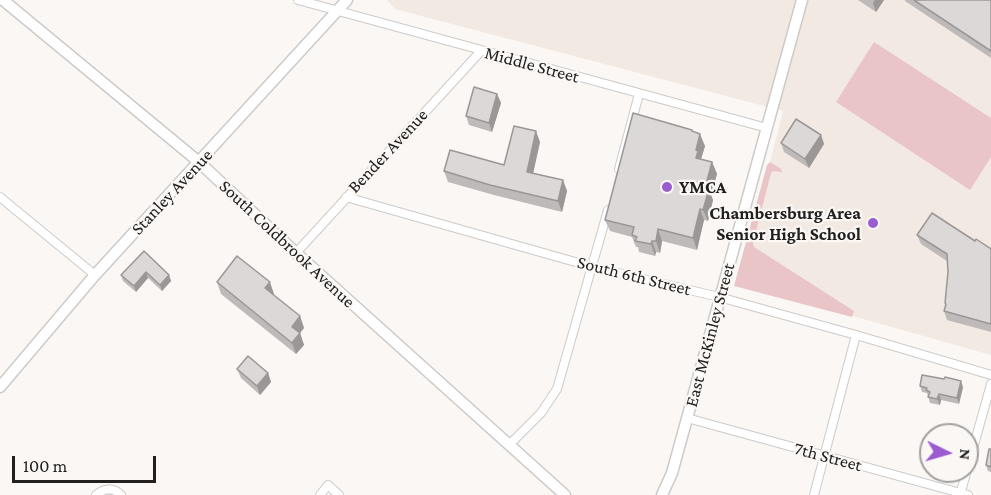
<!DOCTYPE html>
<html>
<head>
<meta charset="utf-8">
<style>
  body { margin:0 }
  #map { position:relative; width:991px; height:495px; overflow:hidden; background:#faf7f5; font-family:"Crimson Pro",serif }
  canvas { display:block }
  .north { position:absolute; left:919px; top:423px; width:60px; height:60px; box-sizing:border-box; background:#faf7f5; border:2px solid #a3a19f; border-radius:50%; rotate:95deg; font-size:16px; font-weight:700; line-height:24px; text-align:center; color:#21201f }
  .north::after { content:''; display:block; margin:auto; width:21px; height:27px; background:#9b5bd1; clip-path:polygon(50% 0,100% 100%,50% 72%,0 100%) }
  .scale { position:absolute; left:12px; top:456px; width:144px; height:27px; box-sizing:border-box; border:3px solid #21201f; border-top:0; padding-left:8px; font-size:18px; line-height:21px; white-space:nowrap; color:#21201f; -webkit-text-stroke:4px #faf7f5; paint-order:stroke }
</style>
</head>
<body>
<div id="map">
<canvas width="991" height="495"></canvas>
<div class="north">N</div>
<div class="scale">100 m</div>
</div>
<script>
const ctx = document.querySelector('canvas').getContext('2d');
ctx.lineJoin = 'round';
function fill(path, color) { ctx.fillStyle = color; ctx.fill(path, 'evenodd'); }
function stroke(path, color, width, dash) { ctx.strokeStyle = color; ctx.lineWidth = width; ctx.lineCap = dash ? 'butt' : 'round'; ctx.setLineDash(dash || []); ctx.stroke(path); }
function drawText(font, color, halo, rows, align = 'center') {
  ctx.font = font + ' "Crimson Pro",serif'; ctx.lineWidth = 4.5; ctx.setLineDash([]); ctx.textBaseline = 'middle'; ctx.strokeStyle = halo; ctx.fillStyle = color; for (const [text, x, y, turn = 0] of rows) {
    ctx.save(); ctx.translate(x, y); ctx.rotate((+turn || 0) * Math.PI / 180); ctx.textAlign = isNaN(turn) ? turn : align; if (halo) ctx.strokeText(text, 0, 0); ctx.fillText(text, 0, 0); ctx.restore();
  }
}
const built = new Path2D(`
  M387,0H991V355L739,284L783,111L395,9Z`);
const green = new Path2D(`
  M874,42L991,118V157L970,190L836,102Z
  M770,162L781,169L782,172L773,171L771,173L753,243L754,247L854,311L852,317L734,286L767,165Z`);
const minor = new Path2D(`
  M298,0L767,128
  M619,169L639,94
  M0,197L95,275
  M346,197L593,267L719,297L856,335L991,375
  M296,253L481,51
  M687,418L968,495
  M509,445L541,413L557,389L608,210
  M96,495C104,488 113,487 121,495
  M320,495L328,485L339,495
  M814,495L856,335
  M960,495L991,384`);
const tertiary = new Path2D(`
  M3,0L199,162L296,253L565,495
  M0,387L95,275L347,0
  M662,495L672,473L802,0`);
const wall = new Path2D(`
  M858,0H884L876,12Z
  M905,0H991V58L905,1Z
  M497,94L501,103L492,132L469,125L466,116Z
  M693,131L705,146L701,159L712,162L717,174L711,195L713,200L708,221L704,220L697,250L662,241L660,253L656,252L655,256L639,252L638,247H636L632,237L610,231L605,220Z
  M821,135L824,144L809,168L784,152L781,143Z
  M540,142L533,173L563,180L567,191L562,212L494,195L448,182L444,171L504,165Z
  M917,235L975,241L991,249V332L947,320L944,311L946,305L945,303L948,272L947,261L921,244Z
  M144,251L169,275L171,281L162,291L148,278L136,292L123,281L121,275Z
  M217,282L274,294L273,295L300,316L304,328L300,333L304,345L296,354L221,294Z
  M237,369L268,373L271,382L260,395L241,378Z
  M920,386L963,387L959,404L941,400L940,405L930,403L927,393L922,392Z
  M991,449V472L988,471L986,465Z`);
const shadedWall = new Path2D(`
  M875,0H884L876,12L873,3Z
  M497,94L501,103L492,132L489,123Z
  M536,131L540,142L531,183L527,172Z
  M700,134L705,146L701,159L696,158V150Z
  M821,135L824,144L809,168L805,159Z
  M712,162L717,174L711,195L713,200L708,221L703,210L705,188Z
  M563,180L567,191L562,212L558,201Z
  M700,209L704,220L697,250L693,238Z
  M658,229L662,241L660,253L656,241Z
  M652,241L656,252L655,256L651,244Z
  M146,272L148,278L136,292L134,286Z
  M169,275L171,281L162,291L160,285Z
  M270,282L274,294L269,300L265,288Z
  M300,316L304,328L296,338L292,327Z
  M300,333L304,345L296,354L292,343Z
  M268,373L271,382L260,395L257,386Z
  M961,381L963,387L959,404L957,398Z
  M939,394L941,400L940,405L937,399Z`);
const building = new Path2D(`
  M914,0H991V51Z
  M474,87L497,94L489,123L466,116Z
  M633,113L692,130V131L700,134L696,150L698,151L696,158L712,162L705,188L709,189L703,210L700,209L693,238L658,229L656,241H652L651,244L635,241L637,237L632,235L634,227L605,220Z
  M796,119L821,135L805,159L781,143Z
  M514,126L536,131L527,172L563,180L558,201L490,185L444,171L450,150L504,165Z
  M932,213L975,241L976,239L991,249V324L944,311L946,304L945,303L948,272L947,254L917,235Z
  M144,251L169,275L160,285L146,272L134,286L121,275Z
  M237,256L270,282L265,288L300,316L292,327L300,333L292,343L217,282Z
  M248,356L268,373L257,386L237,369Z
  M922,375L944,379L945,377L961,381L957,398L939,394L937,399L928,397L930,392L926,390L927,388L920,386Z
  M989,449H991V467L986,465Z`);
const markers = [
  [667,187,6,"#9b5bd1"],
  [873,223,6,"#9b5bd1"]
];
const streetNames = [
  ["Middle Street",532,65,15],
  ["Bender Avenue",388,151,-47],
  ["Stanley Avenue",172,192,-47],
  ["South Coldbrook Avenue",287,244,43],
  ["South 6th Street",634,276,14],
  ["East McKinley Street",710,335,-75],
  ["7th Street",828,457,15]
];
const poiNames = [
  ["YMCA",679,187],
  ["Chambersburg Area",861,213,"right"],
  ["Senior High School",861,234,"right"]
];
fill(built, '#f2e9e2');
fill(green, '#e9c5c7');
stroke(minor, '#cdcbc9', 10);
stroke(tertiary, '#cdcbc9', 13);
stroke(minor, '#fff', 8);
stroke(tertiary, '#fff', 10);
fill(wall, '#bdbab9');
fill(shadedWall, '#9a9796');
fill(building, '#dcd8d7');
stroke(building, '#9a9796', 1.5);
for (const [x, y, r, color] of markers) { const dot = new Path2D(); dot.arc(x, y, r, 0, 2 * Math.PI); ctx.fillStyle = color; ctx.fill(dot); stroke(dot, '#faf7f5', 2); }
drawText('18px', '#21201f', '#faf7f5', streetNames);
drawText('bold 18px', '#21201f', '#faf7f5', poiNames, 'left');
</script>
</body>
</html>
